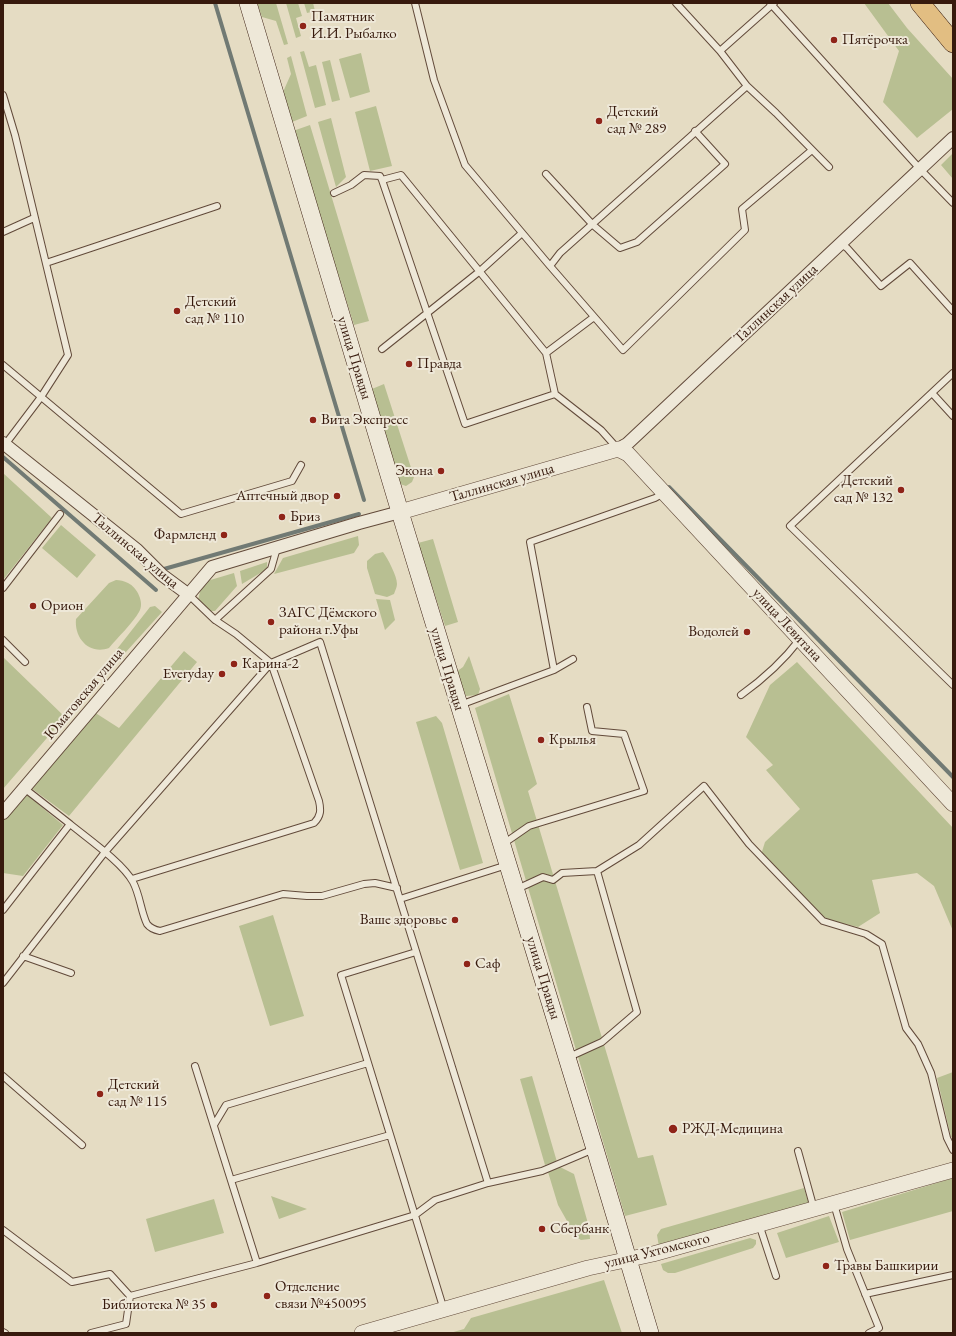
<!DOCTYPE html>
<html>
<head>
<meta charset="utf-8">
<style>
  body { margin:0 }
  #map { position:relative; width:956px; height:1336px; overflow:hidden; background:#e5dcc3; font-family:"EB Garamond",serif }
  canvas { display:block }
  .frame { position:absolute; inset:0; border:4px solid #371a0d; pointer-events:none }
</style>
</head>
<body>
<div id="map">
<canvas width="956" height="1336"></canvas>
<div class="frame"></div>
</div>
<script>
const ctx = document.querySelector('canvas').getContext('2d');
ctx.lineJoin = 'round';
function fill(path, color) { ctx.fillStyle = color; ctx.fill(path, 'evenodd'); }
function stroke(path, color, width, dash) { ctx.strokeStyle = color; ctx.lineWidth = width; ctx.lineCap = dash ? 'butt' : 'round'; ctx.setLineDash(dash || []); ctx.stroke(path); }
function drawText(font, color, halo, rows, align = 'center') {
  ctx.font = font + ' "EB Garamond",serif'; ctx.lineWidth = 4; ctx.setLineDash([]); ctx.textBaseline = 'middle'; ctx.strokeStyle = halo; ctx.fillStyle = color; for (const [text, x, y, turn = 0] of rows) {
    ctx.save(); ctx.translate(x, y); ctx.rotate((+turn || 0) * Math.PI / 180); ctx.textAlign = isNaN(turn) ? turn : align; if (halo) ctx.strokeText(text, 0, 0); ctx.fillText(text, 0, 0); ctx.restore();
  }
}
const green = new Path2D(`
  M257,3H276L288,44L284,45L276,21L262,17Z
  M286,3H298L302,16L296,18L301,36L296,38Z
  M304,3H313L315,11L307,13Z
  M864,3H888L907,28L953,79V109L917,138L883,102L899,51Z
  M304,51L309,67L316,65L326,105L315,108L300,52Z
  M361,53L370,92L350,98L339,59Z
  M291,56L307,116L292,122L283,92L291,74L287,58Z
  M330,60L340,100L332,102L322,62Z
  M376,106L392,166L370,171L355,112Z
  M331,118L346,177L336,187L318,122Z
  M310,125L369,321L354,325L293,131Z
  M953,153V179L941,165Z
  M384,384L414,477L412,482L406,486L400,484L372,389Z
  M3,473L52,518L3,580Z
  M61,525L96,555L77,578L42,548Z
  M358,536L359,545L354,553L274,574L283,558Z
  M433,539L458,622L445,626L418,543Z
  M383,552C388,559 397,576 397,584C397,587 395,591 394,594L387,597L375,594L367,568V561L375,554Z
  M267,562V569L242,584L240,571Z
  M234,573L237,586L215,611H208L198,600L201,588L207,581Z
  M116,580C120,580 124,581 128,583C137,587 145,603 139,612C133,623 117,638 109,648C90,655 74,639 76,619L109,583Z
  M376,599L390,600L395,620L385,630Z
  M155,606L162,612L116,663H106L150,607Z
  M184,651L197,662L69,816L31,788L94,712L119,728Z
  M469,656L480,689L478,695L466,696L456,672L463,667Z
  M3,657L65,717L3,789Z
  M797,662L953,828V931L934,886L917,873L872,880L880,913L858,927L816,917L760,858L765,842L800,809L766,770L773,765L746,737L770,685Z
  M509,694L537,784L528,791L638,1158L653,1155L667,1205L625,1216L475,708Z
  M436,716L442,723L483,863L460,870L416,722Z
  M26,794L63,825L23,876L3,873V820Z
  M273,915L304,1016L270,1026L239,926Z
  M953,1072V1137H951L937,1078Z
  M532,1076L557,1162L545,1165L520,1079Z
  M560,1167L574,1174L589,1227L590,1239L581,1240L576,1237L558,1205L548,1172Z
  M953,1178V1211L850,1240L842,1212Z
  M804,1188L809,1205L659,1247L657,1235L661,1229Z
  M271,1196L307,1209L279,1219Z
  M214,1199L224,1233L155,1252L146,1219Z
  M829,1216L839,1242L786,1258L777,1233Z
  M750,1238L756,1240V1244L753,1248L675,1273H668L663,1270L661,1264Z
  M604,1280L622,1333H450L464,1329L471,1318Z`);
const stream = new Path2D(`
  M215,3L364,500
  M3,457L156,590
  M669,487L953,777
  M164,569L359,514`);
const service = new Path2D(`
  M415,3L434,80L465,165L550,266L560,253L747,86
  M676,3L720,51L747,86L776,113L829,167
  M770,3L920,169L953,203
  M720,51L774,3
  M3,95L15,135L68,355L41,397L4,446
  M546,174L593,225L620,248L637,242L725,164L695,131
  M382,180L465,424L555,394
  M334,193L351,185L364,175L380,176L382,180L401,175L546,353L555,394L601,430L618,449
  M3,232L34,218
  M841,244L847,248L881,286L910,263L953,311
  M46,263L217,206
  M550,266L623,350L745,230L742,209L812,150
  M382,349L480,271L522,233
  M546,353L594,317
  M3,365L181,514L292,481L301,465
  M953,373L790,526L953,685
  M932,393L953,416
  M3,588L60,514
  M215,620L271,569L277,548
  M3,640L25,662
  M554,670L530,542L655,498L664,493
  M741,695C762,680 784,660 800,639
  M460,705L554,670L573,659
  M70,824C87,838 123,863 133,882C140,895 141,912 147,924C150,928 155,930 160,931L283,894L307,896H322L364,884L375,883L397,888
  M503,844L529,826L644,791L624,734L592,731L587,707
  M597,871L639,845L704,786L749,844L823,921L866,934L882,944L906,1028L918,1044L931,1073L947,1138L953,1150
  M132,879L314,823C321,816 321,810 319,801L271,663L236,634L215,620L189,595
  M517,889L543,877L553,880L562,873L597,871L637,1012L602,1042L569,1057
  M400,899L507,865
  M3,910L70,824L24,788
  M416,952L341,975L444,1310
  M23,956L71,973
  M3,983L105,852L271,663L320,642L488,1183
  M195,1066L257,1263
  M3,1076L82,1145
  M214,1125L226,1105L368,1063
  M798,1151L814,1209
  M231,1180L390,1135
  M834,1204L847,1249L879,1328L869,1333
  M759,1224L776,1276
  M3,1230L72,1282L110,1274L130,1296
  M865,1294L953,1275
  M3,1332L5,1333
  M91,1333L126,1324L130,1296L257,1263L415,1215L435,1200L488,1183L542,1171L594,1149`);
const minor = new Path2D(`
  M3,443L137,550L162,575L189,595
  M618,449L627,444L953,138
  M3,813L212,567L359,523L400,512`);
const tertiary = new Path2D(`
  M400,512L618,449L628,454L953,804
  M362,1333L588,1268L653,1254L953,1170`);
const secondary = new Path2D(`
  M248,3L400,512L595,1149L650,1333`);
const primary = new Path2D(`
  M920,3L953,43`);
const markers = [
  [303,26,4,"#8f2418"],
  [834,40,4,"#8f2418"],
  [599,121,4,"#8f2418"],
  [177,311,4,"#8f2418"],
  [409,364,4,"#8f2418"],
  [313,420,4,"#8f2418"],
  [441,471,4,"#8f2418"],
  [901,490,4,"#8f2418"],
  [337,496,4,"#8f2418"],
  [282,517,4,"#8f2418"],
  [224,535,4,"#8f2418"],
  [33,606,4,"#8f2418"],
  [271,622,4,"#8f2418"],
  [747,632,4,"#8f2418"],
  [234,664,4,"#8f2418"],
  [222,674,4,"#8f2418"],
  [541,740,4,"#8f2418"],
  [455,920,4,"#8f2418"],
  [467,964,4,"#8f2418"],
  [100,1094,4,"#8f2418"],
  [673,1129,5,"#8f2418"],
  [542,1229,4,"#8f2418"],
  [826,1266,4,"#8f2418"],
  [267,1296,4,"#8f2418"],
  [214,1305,4,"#8f2418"]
];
const poiNames = [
  ["Памятник",311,17],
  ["И.И. Рыбалко",311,34],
  ["Пятёрочка",842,40],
  ["Детский",607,112],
  ["сад № 289",607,129],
  ["Детский",185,302],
  ["сад № 110",185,319],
  ["Правда",417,364],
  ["Вита Экспресс",321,420],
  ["Экона",433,471,"right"],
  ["Детский",893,481,"right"],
  ["сад № 132",893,498,"right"],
  ["Аптечный двор",329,496,"right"],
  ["Бриз",290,517],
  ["Фармленд",216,535,"right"],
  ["Орион",41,606],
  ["ЗАГС Дёмского",279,613],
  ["района г.Уфы",279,630],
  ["Водолей",739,632,"right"],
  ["Карина-2",242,664],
  ["Everyday",214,674,"right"],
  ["Крылья",549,740],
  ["Ваше здоровье",447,920,"right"],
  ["Саф",475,964],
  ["Детский",108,1085],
  ["сад № 115",108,1102],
  ["РЖД-Медицина",682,1129],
  ["Сбербанк",550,1229],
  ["Травы Башкирии",834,1266],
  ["Отделение",275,1287],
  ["связи №450095",275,1304],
  ["Библиотека № 35",206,1305,"right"]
];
const streetNames = [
  ["Таллинская улица",776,304,-43],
  ["улица Правды",354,358,73],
  ["Таллинская улица",502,483,-16],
  ["Таллинская улица",135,551,40],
  ["улица Левитана",787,625,47],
  ["улица Правды",447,669,73],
  ["Юматовская улица",84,694,-50],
  ["улица Правды",543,978,73],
  ["улица Ухтомского",657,1251,-14]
];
fill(green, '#b8bf92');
stroke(stream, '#717a74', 4);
stroke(service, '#624a3a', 8);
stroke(minor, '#624a3a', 14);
stroke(tertiary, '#624a3a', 16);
stroke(secondary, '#371a0d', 18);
stroke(primary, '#371a0d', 20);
stroke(service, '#eee8d8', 6);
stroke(minor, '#eee8d8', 12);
stroke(tertiary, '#eee8d8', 15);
stroke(secondary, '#eee8d8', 17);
stroke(primary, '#e2be82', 19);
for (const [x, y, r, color] of markers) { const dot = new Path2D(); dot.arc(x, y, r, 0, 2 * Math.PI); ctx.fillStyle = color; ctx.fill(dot); stroke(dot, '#eee8d8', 1.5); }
drawText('15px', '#371a0d', '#eee8d8', poiNames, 'left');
drawText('15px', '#371a0d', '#eee8d8', streetNames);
</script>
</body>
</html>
